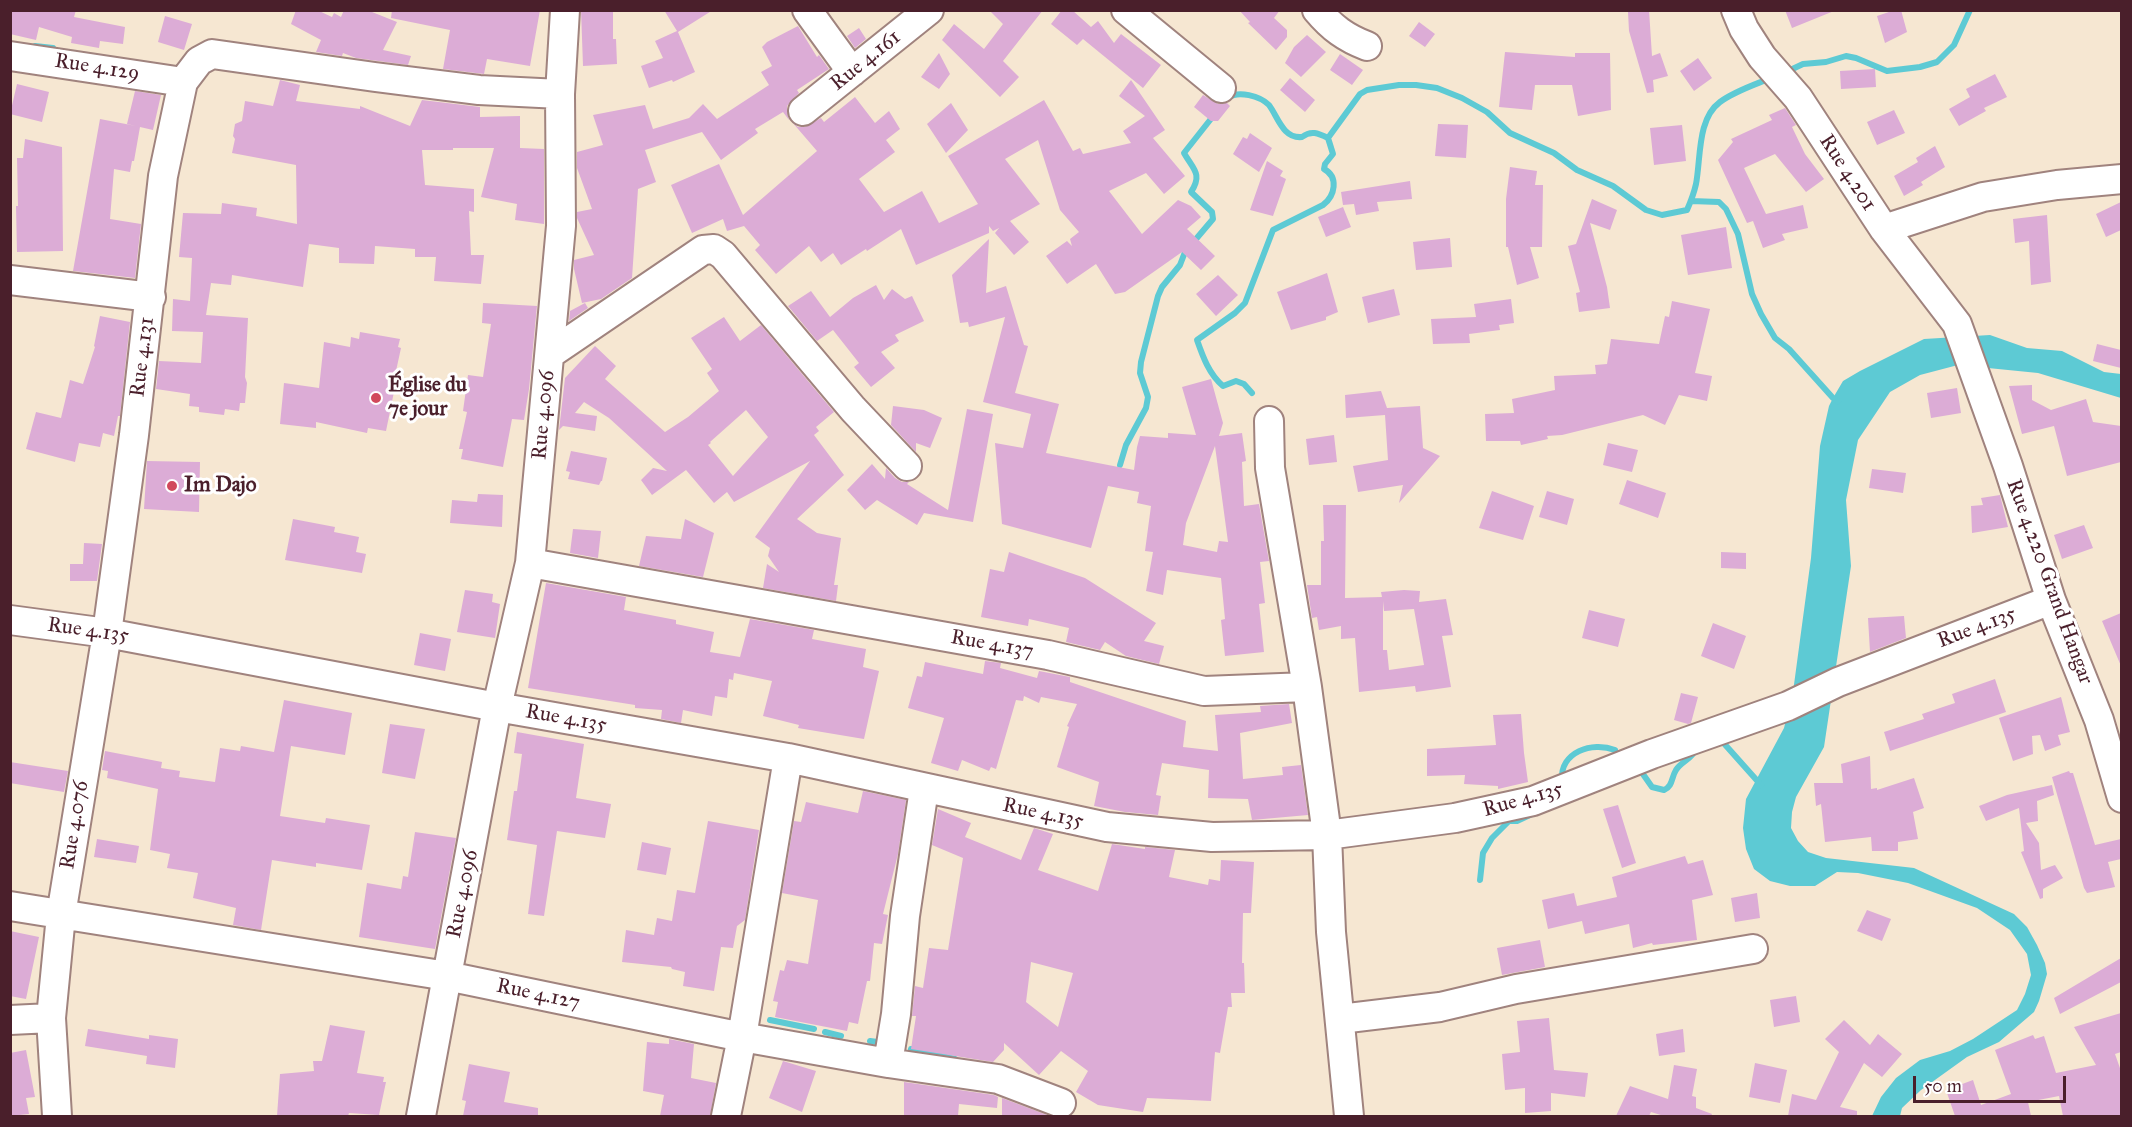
<!DOCTYPE html>
<html>
<head>
<meta charset="utf-8">
<style>
  body { margin:0 }
  #map { position:relative; width:2132px; height:1127px; overflow:hidden; background:#f6e7d2; font-family:"IM FELL Great Primer",serif }
  canvas { display:block }
  .frame { position:absolute; inset:0; border:12px solid #4a1f2b; pointer-events:none }
  .scale { position:absolute; left:1913px; top:1076px; width:153px; height:27px; box-sizing:border-box; border:3px solid #4a1f2b; border-top:0; padding-left:8px; font-size:18px; line-height:21px; white-space:nowrap; color:#4a1f2b; -webkit-text-stroke:4px #fff; paint-order:stroke }
</style>
</head>
<body>
<div id="map">
<canvas width="2132" height="1127"></canvas>
<div class="frame"></div>
<div class="scale">50 m</div>
</div>
<script>
const ctx = document.querySelector('canvas').getContext('2d');
ctx.lineJoin = 'round';
function fill(path, color) { ctx.fillStyle = color; ctx.fill(path, 'evenodd'); }
function stroke(path, color, width, dash) { ctx.strokeStyle = color; ctx.lineWidth = width; ctx.lineCap = dash ? 'butt' : 'round'; ctx.setLineDash(dash || []); ctx.stroke(path); }
function drawText(font, color, halo, rows, align = 'center') {
  ctx.font = font + ' "IM FELL Great Primer",serif'; ctx.lineWidth = 6; ctx.setLineDash([]); ctx.textBaseline = 'middle'; ctx.strokeStyle = halo; ctx.fillStyle = color; for (const [text, x, y, turn = 0] of rows) {
    ctx.save(); ctx.translate(x, y); ctx.rotate((+turn || 0) * Math.PI / 180); ctx.textAlign = isNaN(turn) ? turn : align; if (halo) ctx.strokeText(text, 0, 0); ctx.fillText(text, 0, 0); ctx.restore();
  }
}
const water = new Path2D(`
  M1990,335L2027,348L2062,351L2104,372L2121,374V398L2038,373L1958,365L1920,375L1890,392L1858,440L1846,500L1851,566L1824,747L1796,797L1792,812L1791,828L1798,841L1808,852L1826,858L1914,868L2014,914L2027,927L2037,945L2045,963L2047,974L2039,1001L2034,1012L1999,1042L1967,1057L1921,1090L1902,1108L1900,1116H1872L1881,1097L1896,1078L1920,1060L1950,1051L1973,1039L2017,1010L2025,994L2031,975L2027,954L2010,930L1977,908L1908,883L1858,873L1837,872L1815,886H1790L1770,881L1754,869L1746,849L1743,828L1746,799L1784,728L1793,692L1811,558L1820,446L1829,406L1833,398L1843,381L1860,371L1924,339Z`);
const stream = new Path2D(`
  M35,46L53,48
  M1786,72L1803,64L1826,62L1846,56L1856,58L1887,71L1920,67L1937,62L1954,45L1970,10
  M1228,98C1238,90 1260,96 1269,105C1278,117 1283,139 1302,137C1311,130 1318,133 1328,138
  M1691,201L1719,202L1726,209L1738,234L1752,294L1761,314L1775,338L1789,349L1833,398L1838,401
  M1252,393L1244,384L1236,381L1223,386C1209,374 1203,357 1197,340L1235,313L1245,303L1273,230L1323,205C1335,196 1339,177 1324,169L1325,164L1333,154L1328,138L1360,94L1367,90L1399,85H1416L1437,88L1462,98L1487,112L1510,133L1554,153L1577,170L1613,186L1646,210L1662,215L1687,210C1691,201 1694,193 1696,184C1701,158 1697,119 1720,102C1735,91 1754,85 1771,78
  M1120,465L1126,445L1146,408L1148,397L1140,373L1141,362L1158,296L1162,287L1180,265L1185,252L1213,219L1212,212L1191,192C1203,174 1193,169 1184,153L1214,115
  M1720,739L1761,785
  M1638,767L1652,787L1664,790C1673,786 1671,778 1676,770C1682,761 1691,760 1696,749
  M1562,780C1560,752 1592,741 1615,750
  M1502,821H1517L1532,814
  M1480,880L1483,853L1492,838L1509,821
  M770,1020L814,1029
  M825,1032L841,1036
  M870,1041L885,1043
  M911,1049L955,1059`);
const building = new Path2D(`
  M10,10H76L74,17L125,27L123,44L100,41L99,48L71,43L72,37L39,27L36,40L10,34Z
  M296,10H317L332,17L334,13L341,17L344,10H367L397,22L383,50L411,56L408,65L356,58L343,53L342,56L316,52L321,40L291,24Z
  M392,10H540L530,66L487,59L484,74L443,69L450,30L391,18Z
  M581,10H613V39H616L617,64L583,66Z
  M664,10H713L678,32L695,72L673,82L672,80L649,88L641,66L663,58L655,41L677,31Z
  M989,10H1043L1003,61L1019,77L1000,97L942,40L954,24L984,49L1003,24Z
  M1062,10H1072L1091,27L1098,21L1114,43L1121,34L1161,65L1143,88L1083,39L1077,45L1051,24Z
  M1239,10H1280L1274,18L1287,30V37L1276,50L1248,23L1250,22Z
  M1649,10L1652,56L1660,53L1668,76L1653,80L1654,92L1647,93L1629,31L1628,12Z
  M1785,10H1834V11L1792,28Z
  M1895,10H1901L1907,32L1885,43L1877,16Z
  M165,16L192,24L184,50L158,42Z
  M1419,22L1435,34L1425,47L1409,36Z
  M798,26L817,57L819,55L829,69L797,90L799,93L787,106V113L789,120L783,112L755,129L758,133L721,160L702,132L645,150L656,182L638,189L632,278L601,299L582,303L574,269V260L594,255L577,218V212L592,209L577,168V152L603,145L593,115L645,105L653,129L689,118L703,104L717,119L769,85L761,72L772,66L762,47L767,42Z
  M859,28L866,39L855,48L847,36Z
  M1307,35L1326,52L1301,77L1285,63L1294,47Z
  M1505,52L1575,57V53H1610L1611,110L1578,116L1572,85H1535L1532,110L1499,107Z
  M939,53L950,74L939,89L921,77Z
  M1340,54L1363,70L1352,85L1330,70Z
  M1698,58L1712,78L1694,91L1680,71Z
  M1875,69L1876,87L1841,89L1840,71Z
  M1995,74L2007,97L1984,108L1986,111L1959,126L1949,109L1970,97L1966,89Z
  M1290,78L1315,100L1305,112L1280,90Z
  M280,80L300,85L296,101L360,109V106L410,126L422,100L480,107V117L520,116V148L544,149V224L515,220L517,204L481,197L494,148H453V150H422L425,185L474,189V212L469,211L471,255H484L481,284L434,281L436,257H415V249L375,246L374,264L339,263V248L309,244L303,287L232,275L231,285L211,283L206,315L248,318L245,377L247,383L245,403H240L239,411L225,409L224,415L199,412V407L189,406L190,394L156,389L159,361L201,363L203,332L172,331L173,299L190,301L192,258L179,257L183,213L221,214L222,203L257,208L256,216L297,224L296,165L232,153L235,139L233,136L235,124L242,121L245,101L273,106Z
  M1131,80L1165,130L1153,138L1185,176L1164,194L1146,173L1109,191L1142,234L1178,200L1191,206L1201,217L1187,229L1215,256L1201,270L1182,252L1125,292L1115,294L1096,264L1067,284L1046,256L1067,241L1072,246L1070,239L1079,232L1060,210L1038,140L1005,159L1040,204L1010,221L1029,242L1014,255L995,233L999,228L993,231L989,226V233L916,265L901,229L867,251L866,249L841,265L833,253L821,262L809,246L776,274L755,250L760,245L744,226L727,231L723,219L692,233L671,185L719,164L743,215L817,151L792,122L798,127H805L821,118L824,122L855,97L875,123L889,111L900,129L886,140L895,152L859,179L884,212L922,191L939,223L978,204L948,156L1044,100L1073,151L1080,148L1083,154L1131,143L1123,131L1145,116L1119,96Z
  M17,84L49,92L42,122L10,114Z
  M135,91L161,95L153,130L140,127L134,161H132L130,172L114,169L110,219L141,224L135,278L73,271L100,119L136,126L127,124Z
  M1203,95L1218,104L1227,103L1230,106L1218,121H1211L1194,107Z
  M951,103L968,130L946,153L927,124Z
  M1785,108L1796,125L1792,127L1805,154L1824,179L1806,192L1775,154L1744,168L1766,214L1803,205L1808,228L1782,234L1785,240L1763,248L1753,221L1747,223L1718,160L1733,142L1731,139L1772,120L1769,115Z
  M1894,110L1905,133L1877,145L1867,122Z
  M1438,124L1468,125L1466,158L1435,156Z
  M1682,125L1686,161L1654,165L1650,128Z
  M1250,133L1272,148L1259,172L1233,154L1243,137L1247,139Z
  M25,139L62,147L63,251L17,252L16,206H18L17,158H23Z
  M1935,146L1945,167L1921,182L1923,185L1904,196L1894,176L1918,162L1916,158Z
  M1267,161L1283,171L1280,176L1286,179L1273,216L1250,210Z
  M1510,167L1537,171L1535,185H1543L1542,247H1530L1539,278L1517,285L1508,247H1506V199Z
  M1410,181L1412,199L1377,202L1379,211L1356,215L1354,204L1343,205L1341,192Z
  M1592,199L1617,210L1610,230L1590,223L1607,287L1610,308L1579,312L1576,293L1580,292L1568,246L1576,244Z
  M2121,202V230L2106,237L2096,214Z
  M1343,207L1351,227L1326,237L1318,217Z
  M2047,215L2051,282L2031,285L2029,241L2015,243L2013,219Z
  M1726,227L1732,268L1688,275L1681,235Z
  M1450,238L1452,267L1416,270L1413,242Z
  M989,239L986,293L1006,286L1024,345L1028,346L1015,393L1059,404L1046,453L1134,470L1137,447L1140,436L1168,438V433L1196,435L1182,387L1211,379L1223,423L1219,436L1242,433L1246,461L1242,462L1244,506L1259,504L1269,561L1260,562L1265,603L1259,604L1264,652L1225,656L1221,620L1225,619L1221,578L1167,570L1163,595L1146,591L1153,552L1145,551L1151,506L1137,503L1139,492L1108,486L1091,548L1002,524L995,443L1023,448L1031,414L983,402L1005,317L969,327L968,322L960,323L952,275ZM1215,446L1228,542L1219,541L1217,552L1183,545L1186,523Z
  M1327,273L1338,312L1326,317V320L1291,330L1277,292Z
  M1218,275L1238,295L1216,316L1196,294Z
  M876,285L884,300L892,289L905,299L912,296L924,321L895,335L899,341L881,352L895,368L871,387L854,367L859,363L833,330L817,341L788,306L811,291L830,317L853,298Z
  M1394,289L1400,315L1368,323L1362,297Z
  M1511,299L1514,323L1499,325L1500,330L1469,334L1470,343L1433,344L1431,319L1476,317L1474,304Z
  M1672,301L1710,309L1695,373L1712,376L1707,401L1679,395L1665,425L1643,415L1562,435L1547,436L1548,439L1521,445L1520,441H1486L1485,414L1514,413L1512,399L1555,390L1554,376L1596,374L1595,365L1607,364L1611,339L1659,344L1665,316L1669,317Z
  M483,303L537,306L529,389L524,420L512,419L503,467L461,459L463,449H459L467,412L463,411L468,375L483,377L491,324L482,323Z
  M585,303L588,308L569,321L570,311Z
  M100,316L130,322L120,416H118L114,436L103,433L100,447L79,443L75,462L26,449L36,412L61,418L70,380L83,384L95,347L94,346Z
  M724,317L740,341L761,325L834,412L816,427L819,431L814,435L844,475L797,519L817,533L841,538L834,585H838L836,601L763,588L767,564L779,572L768,556L770,548L755,537L810,461L734,502L727,492L714,503L686,470L652,495L641,480L653,468L667,471L609,418L584,402L575,413L597,416L595,431L563,426L559,430L565,378L595,346L616,366L605,379L665,432L688,417L719,391L707,373L712,369L691,338ZM746,410L768,437L733,476L708,445L711,443L710,442Z
  M360,332L400,339L398,347L401,348L396,371L391,381L396,382L386,431L368,428L367,433L316,422V428L280,424L284,383L319,388L324,342L350,347L351,337L359,339Z
  M2097,344L2121,350V368L2093,361Z
  M2032,385V400L2051,410L2086,399L2093,422L2121,426V462L2067,476L2054,426L2022,434L2009,386Z
  M1957,388L1961,413L1931,418L1927,393Z
  M1381,391L1387,408L1420,406L1423,448L1440,456L1399,503L1403,485L1358,492L1353,466L1388,460L1385,415L1346,418L1345,395Z
  M893,406L924,410L942,418L930,448L916,443V452L891,425Z
  M967,409L993,414L973,522L924,513L917,525L877,500L865,510L847,490L872,464L885,479L886,468L895,478L902,482H909L907,484L948,510Z
  M1334,435L1337,462L1309,465L1306,439Z
  M1608,443L1638,450L1632,472L1603,465Z
  M571,451L607,458L602,481H601L599,485L568,479L570,472L566,471Z
  M147,461L200,462L199,512L144,509Z
  M1872,469L1906,473L1903,493L1869,488Z
  M1627,480L1666,493L1658,518L1619,504Z
  M1492,491L1534,506L1523,540L1479,528Z
  M1547,491L1574,499L1567,525L1539,517Z
  M478,494L503,495L502,527L450,523L452,500L477,502Z
  M2000,495L2008,527L1972,533L1971,506L1983,505L1981,498Z
  M1323,505H1346L1345,598L1382,597L1381,592L1404,590L1420,591L1419,602L1446,599L1453,635L1442,636L1451,687L1416,692L1415,686L1359,692L1355,638L1341,639V626L1319,630L1317,617L1312,618L1307,585H1321V541H1324ZM1383,601L1384,611L1414,609L1424,665L1389,670L1387,650H1383Z
  M293,519L335,527L334,532L359,537L356,552L366,554L362,573L285,560Z
  M685,519L714,533L703,577L639,566L646,536L681,539Z
  M2084,525L2093,548L2062,559L2054,535Z
  M573,529L601,531L598,558L570,553Z
  M84,543L102,544L97,581H70V564H83Z
  M1009,552L1085,578L1156,623L1144,641L1164,646L1159,664L1126,656L1105,642L1100,650L1066,642L1069,628L1029,619L1028,626L981,617L990,569L1004,572Z
  M1721,552L1746,553V569L1721,568Z
  M546,583L626,597L624,610L676,620V624L714,632L710,652L740,657L750,619L814,630L812,639L866,649L863,667L879,671L864,739L798,728L799,725L763,716L772,681L734,673L733,680L729,679L727,698L715,696L712,716L683,710L681,723L661,719L662,710L635,708V705L528,688Z
  M465,590L493,594L492,602L500,604L495,638L457,632Z
  M1589,610L1625,619L1618,647L1582,638Z
  M2121,613V666L2102,621Z
  M1904,616L1906,638L1870,652L1868,618Z
  M1713,623L1746,636L1734,669L1701,656Z
  M420,633L451,639L445,671L414,665Z
  M985,661L1001,663L1000,668L1037,678L1039,671L1070,677V682L1186,721L1183,747L1218,751L1215,715L1261,712L1260,706L1289,704L1292,723L1240,733L1243,779L1283,775L1282,767L1301,765L1308,815L1252,820L1248,799L1208,798L1209,770L1162,763L1156,795L1161,796L1158,815L1125,812L1094,806L1099,782L1057,767L1069,727L1067,726L1077,704L1041,697L1039,703L1024,696L1023,701L1016,700L996,769L991,767L989,771L962,760L958,771L931,763L944,718L908,708L917,676L922,677L925,662L983,674Z
  M1995,679L2006,712L1890,751L1884,732L1924,719L1922,714L1955,703L1952,694Z
  M1681,693L1698,697L1691,723L1688,724L1674,720Z
  M2061,697L2070,732L2058,735L2061,745L2045,751L2040,735L2032,736L2033,754L2013,761L1999,718Z
  M284,700L352,713L345,755L291,746L280,816L325,823L326,818L370,825L362,870L316,863V867L272,860L261,930L233,925L236,908L193,898L198,873L167,868L170,854L150,850L158,789L107,778L108,771L102,770L105,751L162,762L161,768L180,771L179,777L215,782L220,748L240,751L241,746L274,752Z
  M1521,714L1524,753L1528,782L1498,789V786L1464,784L1465,775L1427,776V749L1496,745L1493,715Z
  M390,724L425,729L415,779L382,773Z
  M517,732L584,744L576,798L611,804L605,838L557,831L544,916L528,914L537,845L507,840L514,791H517L522,754L514,753Z
  M1870,756L1871,789L1877,788V790L1914,778L1924,808L1913,812L1918,839L1898,842V851H1872L1871,837L1825,842L1821,804L1816,806L1814,783H1843L1841,764Z
  M10,762L68,771L64,792L10,783Z
  M2069,771L2070,773H2073L2095,845L2121,839V859L2108,862L2115,887L2087,893L2084,888L2052,777Z
  M2052,785L2054,795L2037,801L2038,821L2026,823L2039,843L2041,870L2055,865L2063,878L2043,889V898L2040,899L2021,852L2024,851L2019,808L1986,821L1979,806L2007,795Z
  M863,791L906,800L898,854L883,914L888,915L882,944L874,943L870,981H867L858,1024L849,1022L847,1031L775,1017L778,1002L773,1001L780,970L784,971L787,960L808,964L818,900L782,893L794,821L801,822L806,802L858,813Z
  M1618,805L1636,863L1622,868L1603,809Z
  M938,809L971,823L965,837L1021,860L1034,828L1053,834L1038,870L1098,891L1112,844L1145,849V847L1175,850L1169,877L1208,885L1209,879L1220,881L1221,860L1254,862L1251,913H1243L1242,963H1244L1245,993H1231L1232,1007H1228L1220,1053L1215,1052L1211,1101L1147,1098L1143,1112L1098,1105L1076,1092L1088,1071L1061,1051L1039,1075L1004,1043V1050L993,1062L911,1049L916,1016H912L915,986L923,988L929,948L948,950L963,858L932,845ZM1031,962L1073,973L1058,1027L1026,1002Z
  M708,821L759,830L745,920L737,926L733,948L721,947L714,991L683,986L685,972L672,969L671,967L622,962L626,930L654,935L657,918L672,921L677,890L695,893Z
  M415,832L456,838L435,949L359,937L367,883L401,889L403,876L408,877Z
  M97,839L139,846L136,863L94,857Z
  M642,842L671,848L666,875L637,870Z
  M1685,856L1688,864L1703,860L1713,895L1692,900L1697,940L1653,945L1652,943L1633,948L1629,924L1585,934L1582,921L1548,929L1542,900L1574,893L1577,906L1617,897L1612,877Z
  M1757,893L1760,918L1735,922L1731,898Z
  M1867,910L1891,919L1882,941L1857,931Z
  M10,931L39,937L26,999L10,996Z
  M1540,940L1545,967L1502,975L1497,948Z
  M2121,958V982L2060,1014L2054,998Z
  M1796,996L1800,1022L1774,1027L1770,1000Z
  M2121,1013V1052L2115,1054L2121,1071V1116H2063L2059,1096L2028,1102L2031,1116H1955L1946,1090L1973,1080L1981,1105L2011,1094L1995,1050L2033,1035L2035,1039L2044,1036L2056,1073L2096,1065L2074,1027Z
  M1549,1018L1554,1070L1588,1073L1585,1097L1551,1093V1111L1525,1113V1088L1505,1090L1502,1054L1520,1052L1517,1021Z
  M1844,1020L1870,1045L1878,1034L1902,1054L1882,1077L1864,1063L1840,1107L1857,1111V1116H1788L1792,1094L1816,1100L1839,1052L1825,1039Z
  M330,1025L365,1031L357,1073L384,1077L383,1082H386L379,1115L349,1113L348,1116H277L280,1074L314,1071L313,1061H322Z
  M88,1029L149,1039V1035L178,1039L175,1068L146,1064L147,1056L85,1046Z
  M1683,1029L1685,1052L1659,1056L1656,1034Z
  M669,1039L694,1044L691,1078L716,1083L710,1116H660L664,1095L643,1091L647,1042L669,1044Z
  M26,1050L35,1097L26,1098L29,1114L10,1116V1053Z
  M783,1061L816,1071L802,1112L769,1098Z
  M1755,1063L1787,1070L1780,1103L1749,1097Z
  M469,1064L510,1072L504,1102L538,1108V1116H463L466,1101L462,1100Z
  M1674,1065L1697,1069L1692,1096L1696,1097V1108L1712,1114L1711,1116H1664L1651,1112L1649,1116H1616L1630,1086L1668,1099Z
  M904,1082L994,1095L998,1097L997,1108L959,1104L958,1116H904Z
  M1002,1098L1050,1116H1002Z`);
const minor = new Path2D(`
  M807,10L852,72
  M1126,10L1221,88
  M1317,10C1332,28 1346,38 1367,46
  M1736,10L1744,29L1762,57L1798,98L1884,229L1957,324L2008,466L2051,600L2099,720L2122,798
  M10,56L183,82
  M803,111L929,10
  M1884,229L1983,197L2057,185L2122,179
  M10,280L151,297
  M550,354L703,250L714,249L723,255L853,409L907,466
  M1269,421L1270,468L1307,687
  M530,563L1048,655L1204,691L1307,687L1327,835L1331,932L1349,1116
  M10,620L107,633L497,707L788,758L1107,827L1212,837L1327,835L1455,818L1533,801L1652,754L1788,706L1838,682L2051,600
  M10,906L447,976L742,1037L888,1063L998,1079L1061,1103
  M1340,1019L1440,1007L1516,989L1753,949
  M10,1020L51,1018
  M888,1063L896,1014L905,916L924,789
  M57,1116L51,1018L61,915L107,633L134,435L163,176L183,82L199,61L212,54L375,77L479,90L560,94
  M421,1116L497,707L530,563L561,226L560,94L565,10
  M726,1116L742,1037L788,758`);
const markers = [
  [376,398,6,"#d1495b"],
  [172,486,6,"#d1495b"]
];
const streetNames = [
  ["Rue 4.161",866,61,-39],
  ["Rue 4.129",97,68,9],
  ["Rue 4.201",1847,173,57],
  ["Rue 4.131",143,357,-83],
  ["Rue 4.096",544,415,-85],
  ["Rue 4.220 Grand Hangar",2049,582,70],
  ["Rue 4.135",1977,628,-21],
  ["Rue 4.135",88,631,8],
  ["Rue 4.137",992,645,10],
  ["Rue 4.135",566,719,10],
  ["Rue 4.135",1523,800,-16],
  ["Rue 4.135",1043,814,12],
  ["Rue 4.076",75,825,-81],
  ["Rue 4.096",463,894,-79],
  ["Rue 4.127",538,995,12]
];
const poiNames = [
  ["Église du",388,386],
  ["7e jour",388,410],
  ["Im Dajo",184,486]
];
fill(water, '#5dcad4');
stroke(stream, '#5dcad4', 6);
fill(building, '#dcacd6');
stroke(minor, '#a0837e', 32);
stroke(minor, '#fff', 28);
for (const [x, y, r, color] of markers) { const dot = new Path2D(); dot.arc(x, y, r, 0, 2 * Math.PI); ctx.fillStyle = color; ctx.fill(dot); stroke(dot, '#fff', 2); }
drawText('21px', '#4a1f2b', '#fff', streetNames);
drawText('bold 21px', '#4a1f2b', '#fff', poiNames, 'left');
</script>
</body>
</html>
